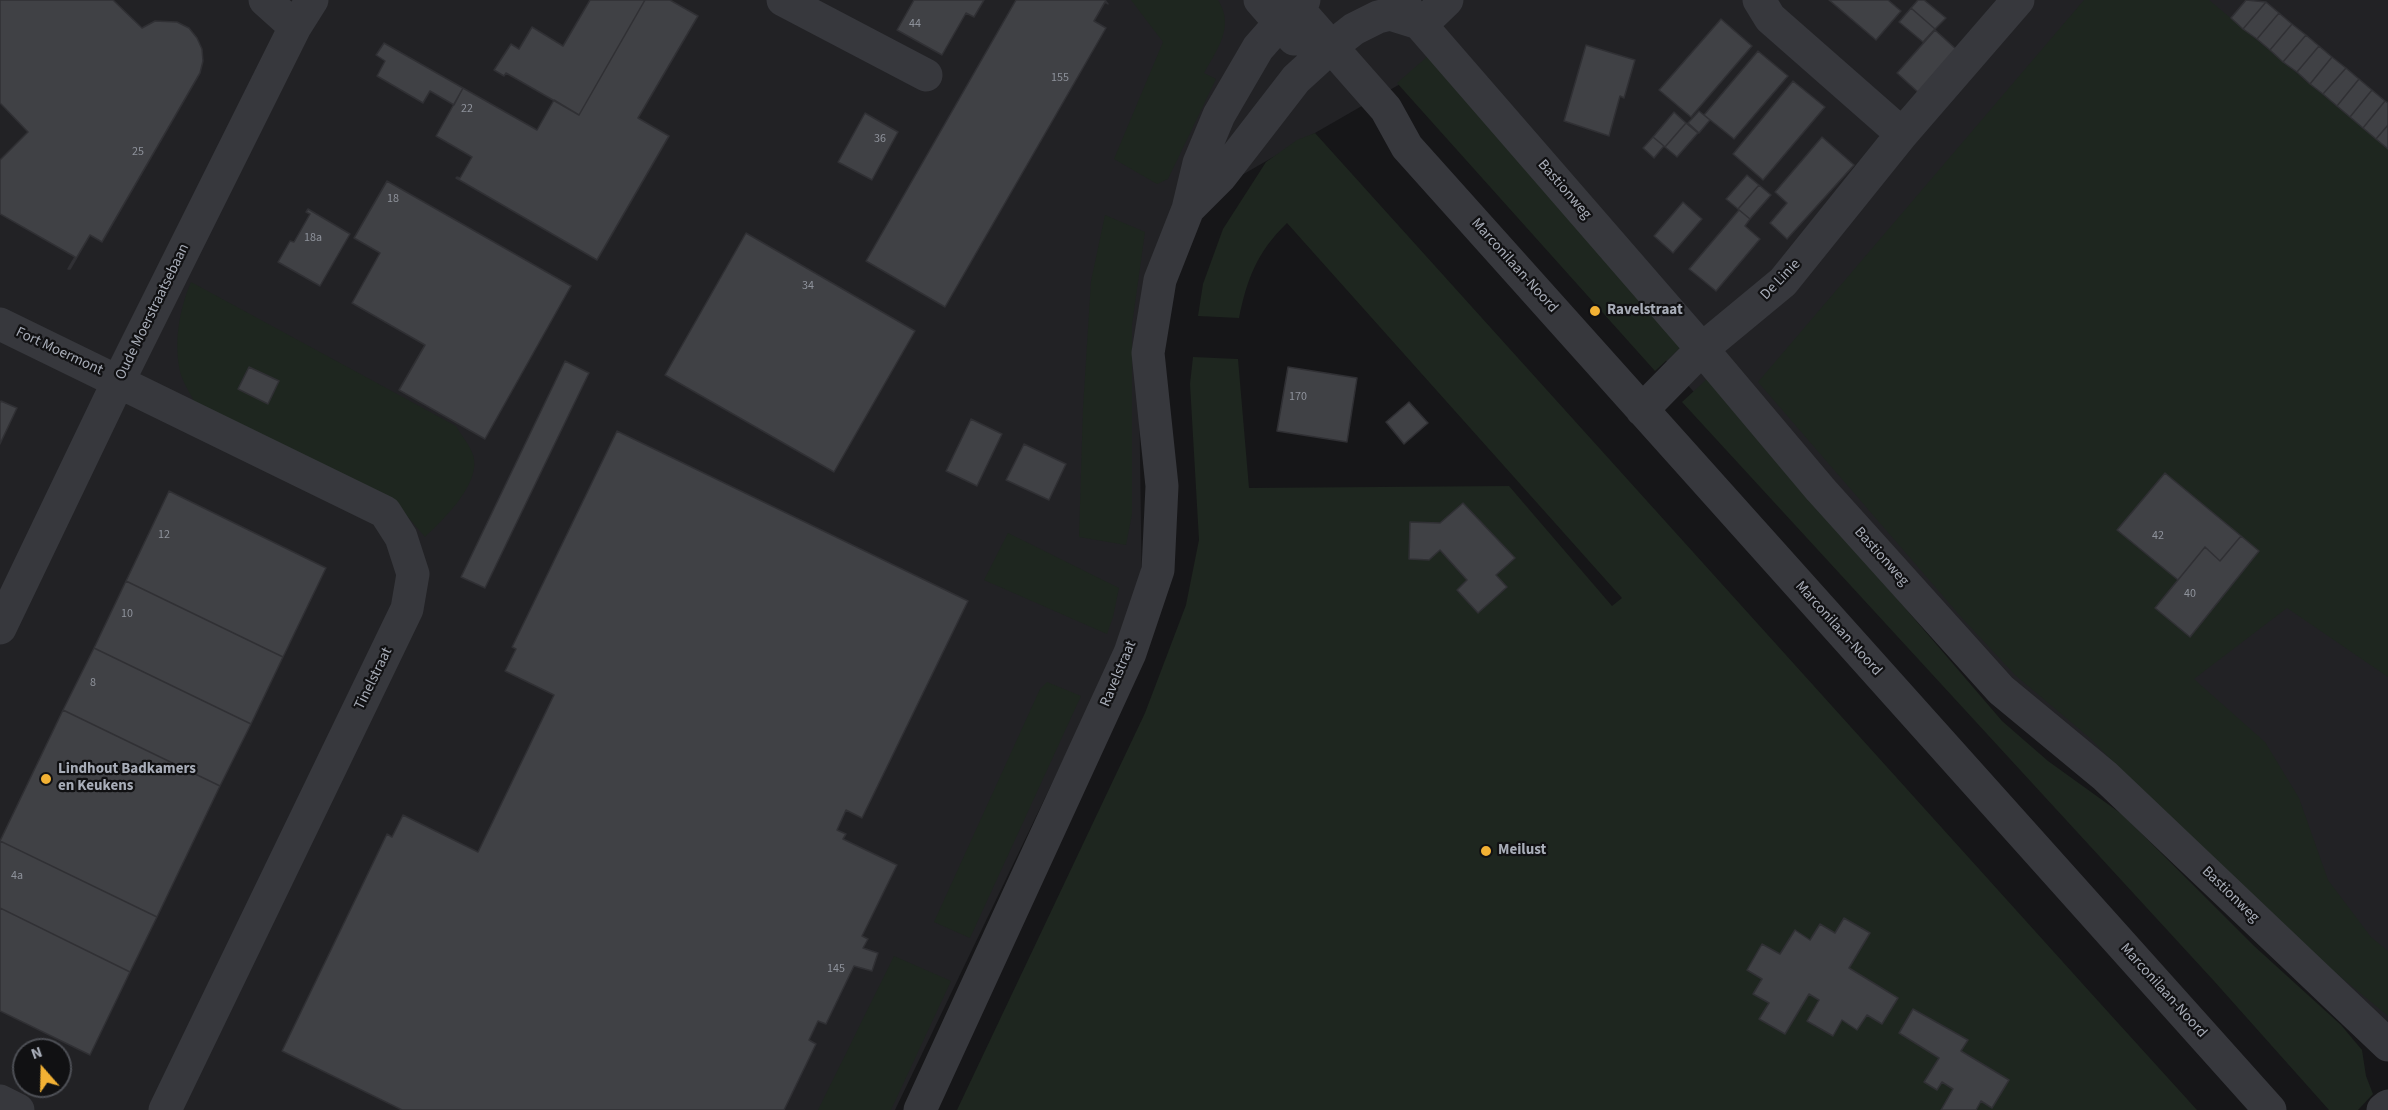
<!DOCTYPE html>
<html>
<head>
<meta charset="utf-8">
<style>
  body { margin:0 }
  #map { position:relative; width:2388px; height:1110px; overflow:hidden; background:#161618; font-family:"Source Sans 3",sans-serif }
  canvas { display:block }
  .north { position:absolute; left:12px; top:1038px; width:60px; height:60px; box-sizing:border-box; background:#111113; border:2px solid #4d4f55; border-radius:50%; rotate:340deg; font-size:16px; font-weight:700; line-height:24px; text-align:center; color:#a8adb8 }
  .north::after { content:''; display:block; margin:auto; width:21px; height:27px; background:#f2b134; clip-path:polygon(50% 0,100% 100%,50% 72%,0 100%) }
</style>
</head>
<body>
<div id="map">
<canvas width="2388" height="1110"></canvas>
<div class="north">N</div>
</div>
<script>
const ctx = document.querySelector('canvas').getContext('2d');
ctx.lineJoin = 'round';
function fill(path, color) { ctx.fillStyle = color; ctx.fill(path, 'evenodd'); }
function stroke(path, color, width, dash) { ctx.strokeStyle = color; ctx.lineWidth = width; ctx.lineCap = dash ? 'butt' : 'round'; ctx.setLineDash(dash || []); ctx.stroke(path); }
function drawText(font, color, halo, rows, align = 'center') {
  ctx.font = font + ' "Source Sans 3",sans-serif'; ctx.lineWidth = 4.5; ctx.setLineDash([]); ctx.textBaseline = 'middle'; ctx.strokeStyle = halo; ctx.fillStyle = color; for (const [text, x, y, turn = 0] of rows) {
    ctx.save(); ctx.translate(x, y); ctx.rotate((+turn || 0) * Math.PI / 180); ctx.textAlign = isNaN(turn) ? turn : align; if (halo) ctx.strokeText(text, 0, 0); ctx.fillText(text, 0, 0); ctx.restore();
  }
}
const built = new Path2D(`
  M0,0H2388V1035L1786,496L1414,76L1176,213L1138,313L1142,596L895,1110H0ZM24,1050H60V1086H24Z`);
const green = new Path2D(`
  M1131,0H1218C1235,26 1217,50 1204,73L1216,79L1168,179L1157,184L1114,159L1163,42Z
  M2084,0H2209L2388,149V677L2287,608L2194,679L2265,742L2299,798L2328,880L2371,937L2388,951V1016L2285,931L2204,855L2091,739L2015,675L1962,618L1758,382Z
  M1428,56L1681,347L1655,371L1397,83Z
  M1315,133L2099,1002L2197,1110H957L1145,713L1186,605L1199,540L1190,384L1193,357L1238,359L1249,488L1509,486L1612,606L1622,598L1287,223C1257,252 1247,279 1239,318L1198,316L1203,284L1223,229L1266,162L1297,140Z
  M1105,215L1145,232L1132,325V514L1126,545L1079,537L1083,408L1091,281Z
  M191,282L456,426C461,435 470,445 473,455C482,483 443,520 425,537L408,517L198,409C193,398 185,386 181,375C173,345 179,310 191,282Z
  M1708,378L2002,721L2048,761L2123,815L2253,945L2341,1025L2362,1050L2366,1076L2373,1094L2358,1110H2329L2214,981L1682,402Z
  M1008,533L1119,588L1113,617L1107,634L984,580Z
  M1047,682L1081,696L970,938L934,922L1040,689Z
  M894,956L951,981L891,1110H818Z`);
const building = new Path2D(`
  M0,0H113L142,28L155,21L177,22L189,28L197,38L202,49L203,61L200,73L102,242L90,235L70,269H68L75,257L0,214V160L28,132L0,103Z
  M590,0H645L579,115L506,73L504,76L494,70L511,44L519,49L532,27L563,46Z
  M645,0H670L698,16L638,118L669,136L597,260L456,178L457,177L460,178L472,157L436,136L463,88L537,130L554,100L579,115Z
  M914,0H984L974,17L966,13L942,55L897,30Z
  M1016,0H1105L1108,4L1105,2L1094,21L1106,28L945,307L866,261Z
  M1829,0H1888L1901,11L1876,40Z
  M1918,0H1924L1946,18L1935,29L1911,8Z
  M2246,0L2266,2L2243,29L2231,18Z
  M2266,2L2279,13L2257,39L2243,29Z
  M1911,8L1935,29L1923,42L1899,22Z
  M2279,13L2292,24L2270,50L2257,39Z
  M1721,19L1752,46L1691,117L1659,90Z
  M2292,24L2306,35L2283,62L2270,50Z
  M1935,30L1957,50L1919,93L1897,73Z
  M2306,35L2319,46L2297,72L2283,62Z
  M384,43L463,88L454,105L430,91L423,103L377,76L385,61L376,55Z
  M1586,45L1635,60L1624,98L1620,96L1609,136L1564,121Z
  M2319,46L2332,57L2310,84L2297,72Z
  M1758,51L1788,76L1734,139L1704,115Z
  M2332,57L2346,68L2323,94L2310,84Z
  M2346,68L2359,79L2337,106L2323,94Z
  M2359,79L2372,90L2350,117L2337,106Z
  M1793,81L1825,107L1763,180L1733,154Z
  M2372,90L2385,101L2363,128L2350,117Z
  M2385,101L2388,103V125L2376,139L2363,128Z
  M1699,111L1710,120L1699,133L1688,123Z
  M1674,112L1686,123L1665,147L1653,137Z
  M865,113L898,132L872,180L838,162Z
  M1686,123L1698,133L1677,157L1665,147Z
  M2388,125V149L2376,139Z
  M1653,137L1664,146L1654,158L1643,148Z
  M1822,137L1854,165L1787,239L1770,223L1787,203L1775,192Z
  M1747,175L1759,185L1738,209L1726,199Z
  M387,181L571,286L485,439L399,390L425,345L352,303L380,253L354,238Z
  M1759,185L1771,195L1750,219L1738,209Z
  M1683,202L1702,219L1673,253L1654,236Z
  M308,209L350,234L320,286L278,262L290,241L294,242L310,214L306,212Z
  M1739,210L1750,219L1745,226L1760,239L1716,291L1689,269Z
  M746,233L915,331L834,472L665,375Z
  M565,361L589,373L485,588L461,577Z
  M249,367L279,381L268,404L238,389Z
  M1288,367L1357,378L1347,442L1277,431Z
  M1,401L17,408L0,444V403Z
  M1409,402L1428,423L1404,444L1386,422Z
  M971,419L1002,434L977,486L946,471Z
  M617,431L968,601L862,818L846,810L837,830L846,834L843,839L897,865L862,936L868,939L863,948L878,953L872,971L854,966L826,1024L818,1021L809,1040L816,1044L784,1110H402L282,1051L387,834L392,837L403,815L478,852L554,695L505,671L516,649L512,647Z
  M1024,444L1066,464L1049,500L1006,480Z
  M2165,473L2241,536L2220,561L2205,547L2178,580L2117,530Z
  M169,491L326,568L283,657L126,581Z
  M1463,503L1515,558L1496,575L1507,587L1478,613L1457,590L1467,580L1440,550L1429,560L1409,559L1410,522L1440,523Z
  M2241,536L2259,551L2190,637L2155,608L2205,547L2220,561Z
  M126,581L283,657L251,724L94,648Z
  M94,648L251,724L220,786L63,710Z
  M63,710L220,786L157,917L0,841Z
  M0,841L157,917L130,972L0,908Z
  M0,908L130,972L90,1055L0,1011Z
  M1844,918L1870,933L1849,968L1898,998L1882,1024L1867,1015L1857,1030L1842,1020L1833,1036L1807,1021L1819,1000L1809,994L1785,1034L1759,1019L1769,1003L1753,994L1762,979L1747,970L1762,944L1780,954L1795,930L1810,940L1820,924L1835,933Z
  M1913,1009L1968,1040L1961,1051L2009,1080L1992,1108L1981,1101L1976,1110H1941L1953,1089L1942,1082L1937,1090L1924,1082L1939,1058L1899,1033Z`);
const minor = new Path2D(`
  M265,0L295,27
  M783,0L926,75
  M1260,0L1294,39
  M1290,0L1386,109L1407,147L2270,1110
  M1399,0L1702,349L1820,489L2001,690L2105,776L2388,1045
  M1759,0L1770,18L1902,134
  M1422,24L1447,0
  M1189,208L1221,176L1296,79L1331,47L1354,29L1378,17L1390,14L1422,24
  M0,324L385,512L401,537L413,574L407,609L165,1110
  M1642,410L1702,349L1783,282L1902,134L2018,0
  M0,628L119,380L295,27L312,0
  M0,1101L18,1110
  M920,1110L1130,653L1158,570L1162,486L1148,353L1160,280L1188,209L1199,163L1219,115L1258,48L1280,23L1304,0
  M2383,1110L2388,1106`);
const markers = [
  [1595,311,6,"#f2b134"],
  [46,779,6,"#f2b134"],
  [1486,851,6,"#f2b134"]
];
const numberNames = [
  ["44",915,24],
  ["155",1060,78],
  ["22",467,109],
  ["36",880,139],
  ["25",138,152],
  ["18",393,199],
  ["18a",313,238],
  ["34",808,286],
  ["170",1298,397],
  ["12",164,535],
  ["42",2158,536],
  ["40",2190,594],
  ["10",127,614],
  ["8",93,683],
  ["4a",17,876],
  ["145",836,969]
];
const streetNames = [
  ["Bastionweg",1564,190,49],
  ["Marconilaan-Noord",1514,266,48],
  ["De Linie",1781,280,-46],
  ["Oude Moerstraatsebaan",153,312,-64],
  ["Fort Moermont",59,352,25],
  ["Bastionweg",1881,557,48],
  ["Marconilaan-Noord",1838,629,48],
  ["Ravelstraat",1119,674,-67],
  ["Tinelstraat",374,679,-64],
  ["Bastionweg",2230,895,44],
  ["Marconilaan-Noord",2163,991,48]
];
const poiNames = [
  ["Ravelstraat",1607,311],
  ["Lindhout Badkamers",58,770],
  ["en Keukens",58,787],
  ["Meilust",1498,851]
];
fill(built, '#222225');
fill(green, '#1e261f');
fill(building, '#404145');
stroke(building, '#303034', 1.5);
stroke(minor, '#37383d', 33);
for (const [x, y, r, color] of markers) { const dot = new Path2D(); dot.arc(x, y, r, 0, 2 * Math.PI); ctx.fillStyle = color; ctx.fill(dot); stroke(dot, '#111113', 2); }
drawText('12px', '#8e929b', null, numberNames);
drawText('15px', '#a8adb8', '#111113', streetNames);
drawText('bold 15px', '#a8adb8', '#111113', poiNames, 'left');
</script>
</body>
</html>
